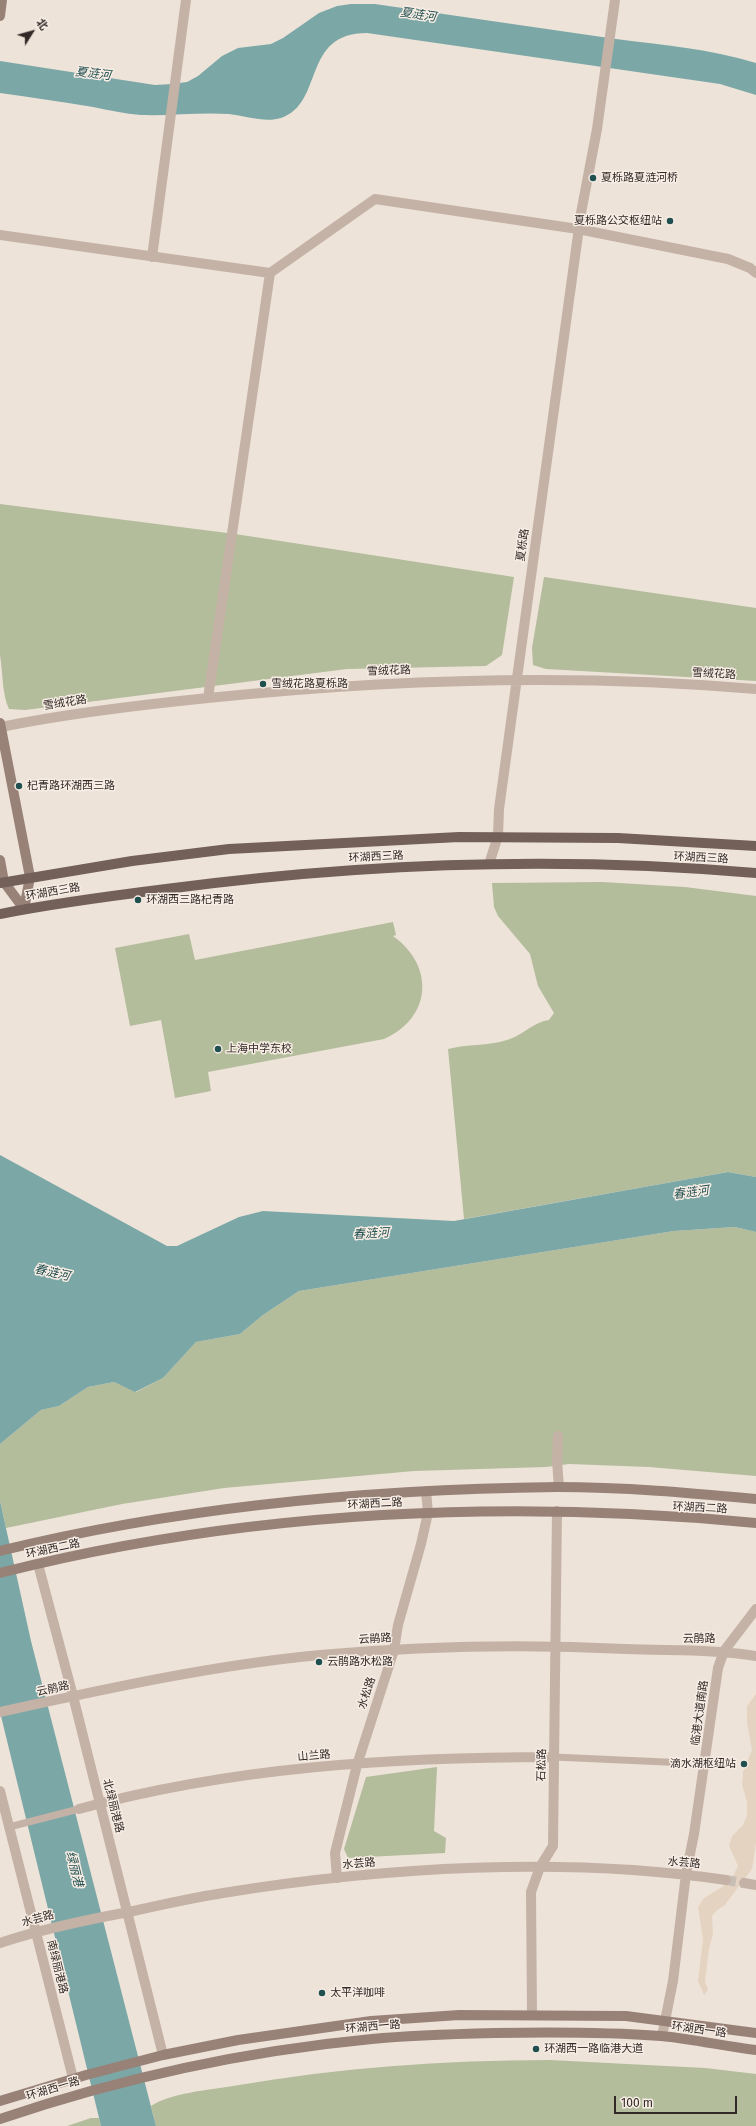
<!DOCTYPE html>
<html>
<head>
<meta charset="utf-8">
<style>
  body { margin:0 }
  #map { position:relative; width:756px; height:2126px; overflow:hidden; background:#eee3d9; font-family:"Fira Sans","Noto Sans SC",sans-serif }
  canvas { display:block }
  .north { position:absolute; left:12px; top:12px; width:40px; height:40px; -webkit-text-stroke:3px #f7ede5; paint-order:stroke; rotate:53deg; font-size:11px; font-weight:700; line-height:16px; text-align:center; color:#322926 }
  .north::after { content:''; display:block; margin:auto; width:14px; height:18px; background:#322926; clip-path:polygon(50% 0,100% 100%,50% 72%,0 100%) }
  .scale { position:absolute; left:614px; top:2096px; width:123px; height:18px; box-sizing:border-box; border:2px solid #322926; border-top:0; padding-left:5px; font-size:12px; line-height:14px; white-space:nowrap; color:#322926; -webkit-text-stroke:3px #f7ede5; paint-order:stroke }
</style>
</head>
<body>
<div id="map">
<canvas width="756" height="2126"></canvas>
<div class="north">北</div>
<div class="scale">100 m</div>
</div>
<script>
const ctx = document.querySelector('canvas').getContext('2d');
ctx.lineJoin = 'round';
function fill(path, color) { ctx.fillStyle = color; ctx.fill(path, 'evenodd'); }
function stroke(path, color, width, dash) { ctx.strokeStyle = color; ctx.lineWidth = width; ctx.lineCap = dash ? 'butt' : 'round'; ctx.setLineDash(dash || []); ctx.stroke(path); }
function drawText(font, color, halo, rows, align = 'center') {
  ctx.font = font + ' "Fira Sans","Noto Sans SC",sans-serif'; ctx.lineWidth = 3; ctx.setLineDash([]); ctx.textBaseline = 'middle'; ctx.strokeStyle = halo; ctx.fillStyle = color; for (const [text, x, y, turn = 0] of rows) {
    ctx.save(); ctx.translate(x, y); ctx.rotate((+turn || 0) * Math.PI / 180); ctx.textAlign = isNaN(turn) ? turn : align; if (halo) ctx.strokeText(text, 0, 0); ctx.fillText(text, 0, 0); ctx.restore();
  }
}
const green = new Path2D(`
  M0,504L235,534L514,577L502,655L486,666L347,669L25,710L9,709C2,695 3,672 0,655Z
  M544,577L756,608V681L546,669L533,665L532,648Z
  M602,882L685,887L756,896V1177L728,1172L464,1219L448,1049C467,1044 488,1046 507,1040C522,1036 533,1022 549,1020L554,1013L538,986L530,954L498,916L494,907L492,883Z
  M393,922L396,935L393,936C435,966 432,1018 384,1039L208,1072L211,1091L175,1098L161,1020L130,1026L115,948L189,934L195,960Z
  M735,1227L756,1232V1476L649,1467L569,1464L546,1467L414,1471L224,1488L122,1504L6,1528L0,1501V1444L41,1410L59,1406L88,1387L114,1382L136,1392L163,1378L196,1342L240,1334L263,1315L299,1291L674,1231Z
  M437,1767L434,1831L446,1838L445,1853L348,1858L344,1849L366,1777Z
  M550,2060L705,2068L756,2074V2126H156L151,2106C170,2093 209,2090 233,2086C338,2068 443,2060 550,2060Z
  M91,2118H99L101,2126H67Z`);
const plaza = new Path2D(`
  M756,1694V1843L752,1869L724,1906L717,1910L712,1916L713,1934L709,1949L705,1982L708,1990L704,1995L698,1981L703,1939L698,1907L704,1898L722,1887L733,1876L738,1866L729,1846L732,1836L743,1825L747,1815V1802L742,1784L743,1772L752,1750L747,1723V1706Z`);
const water = new Path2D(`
  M351,4H375C455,16 535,27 616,39C662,45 711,49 756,63V95L720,84L367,33C301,33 325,103 281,118C265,123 246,116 229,114C200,112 171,116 141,115C125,114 109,110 93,107C62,102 31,97 0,93V61L155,85L172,84L187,82L198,76L222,56L238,48L271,44L283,38L319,13L337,6Z
  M0,1155L167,1246H177L239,1217L263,1211L454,1221L728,1172L756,1177V1232L735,1227L674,1231L299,1291L263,1315L240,1334L196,1342L163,1378L135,1392L114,1382L88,1387L59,1406L41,1410L0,1444Z
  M0,1501L31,1641L156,2126H101L0,1712Z`);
const tertiaryTunnel = new Path2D(`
  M726,1880L744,1883`);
const pedestrian = new Path2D(`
  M554,1757L687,1763
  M9,1827L79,1809`);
const minor = new Path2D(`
  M0,235L270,273L375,199L578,229L728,259L750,268L756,273
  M152,257L186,0
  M208,698L270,273
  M1,727C69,713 139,705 208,698C390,679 573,673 756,689
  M489,864L498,836L499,809L581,213L597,129L615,0
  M558,1436L557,1461L559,1487
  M38,1564L73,1696L163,2055
  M0,1791L73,2078
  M79,1809C232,1767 395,1757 554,1757
  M337,1878L335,1853L357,1765L394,1650L398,1625L421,1544L428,1513L426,1491
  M532,2015L531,1892L540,1867L553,1846L557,1511`);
const tertiary = new Path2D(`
  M0,1712C105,1689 213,1665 320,1655C422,1646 525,1644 626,1649C670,1651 713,1649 756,1656
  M744,1883L756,1885
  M0,1943C42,1929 85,1920 129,1912C160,1905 191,1898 223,1893C383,1867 565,1856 726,1880
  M662,2036L673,1981L686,1874L694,1834L718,1668L724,1651L756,1609`);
const secondary = new Path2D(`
  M0,16L2,0
  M0,723L30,877L24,909
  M0,860L4,882L24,909
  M0,1551C183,1506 370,1489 557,1487C624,1487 690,1493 756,1499
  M0,1573C246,1511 503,1499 756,1523
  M0,2101L86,2075L163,2055L238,2040L371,2021L459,2015L626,2016L756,2033
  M0,2119C121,2078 245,2051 372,2039C413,2035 454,2034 495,2033C550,2032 606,2032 661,2036C692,2039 724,2046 756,2050`);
const primary = new Path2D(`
  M0,883L132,861L229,849L459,837L618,838L756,846
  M0,914C55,903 110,896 166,889C361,863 560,856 756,873`);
const markers = [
  [593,178,4,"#204f4f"],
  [670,221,4,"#204f4f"],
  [263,684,4,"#204f4f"],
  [19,786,4,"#204f4f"],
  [138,900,4,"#204f4f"],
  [218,1049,4,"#204f4f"],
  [319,1662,4,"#204f4f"],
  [744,1764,4,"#204f4f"],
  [322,1993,4,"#204f4f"],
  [536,2049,4,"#204f4f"]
];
const poiNames = [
  ["夏栎路夏涟河桥",601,178],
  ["夏栎路公交枢纽站",662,221,"right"],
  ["雪绒花路夏栎路",271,684],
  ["杞青路环湖西三路",27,786],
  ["环湖西三路杞青路",146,900],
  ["上海中学东校",226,1049],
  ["云鹃路水松路",327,1662],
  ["滴水湖枢纽站",736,1764,"right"],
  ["太平洋咖啡",330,1993],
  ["环湖西一路临港大道",544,2049]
];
const streetNames = [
  ["夏栎路",523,545,-82],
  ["雪绒花路",389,671,-2],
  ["雪绒花路",714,674,3],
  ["雪绒花路",65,703,-9],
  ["环湖西三路",376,857,-3],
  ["环湖西三路",701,858,3],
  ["环湖西三路",53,892,-10],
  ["环湖西二路",375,1504,-3],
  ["环湖西二路",700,1508,3],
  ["环湖西二路",53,1549,-12],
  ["云鹃路",375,1639,-4],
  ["云鹃路",699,1639],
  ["云鹃路",53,1689,-12],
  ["水松路",367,1693,-72],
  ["临港大道南路",700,1713,-82],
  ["山兰路",314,1756,-5],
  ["石松路",542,1765,-89],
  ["北绿丽港路",113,1806,76],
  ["水芸路",684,1863,5],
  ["水芸路",359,1864,-5],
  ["水芸路",38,1919,-15],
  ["南绿丽港路",57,1967,76],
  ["环湖西一路",373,2027,-5],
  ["环湖西一路",699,2030,8],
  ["环湖西一路",53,2089,-17]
];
const waterNames = [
  ["夏涟河",418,15,8],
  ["夏涟河",93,74,7],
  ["春涟河",691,1193,-7],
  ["春涟河",371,1234,-3],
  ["春涟河",52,1273,13],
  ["绿丽港",74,1869,76]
];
fill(green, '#b3bc9b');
fill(plaza, '#e5d3c1');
fill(water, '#7ba8a7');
stroke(tertiaryTunnel, '#c8beb5', 10, [10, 5]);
stroke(pedestrian, '#c5b2a6', 7);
stroke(minor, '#c5b2a6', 10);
stroke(tertiary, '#c5b2a6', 10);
stroke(secondary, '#988278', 10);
stroke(primary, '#736059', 10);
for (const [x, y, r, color] of markers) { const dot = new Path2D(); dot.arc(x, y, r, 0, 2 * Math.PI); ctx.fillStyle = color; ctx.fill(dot); stroke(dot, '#f7ede5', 1.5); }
drawText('11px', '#322926', '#f7ede5', poiNames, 'left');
drawText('11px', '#322926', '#f7ede5', streetNames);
drawText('italic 12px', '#204f4f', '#f7ede5', waterNames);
</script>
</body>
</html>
